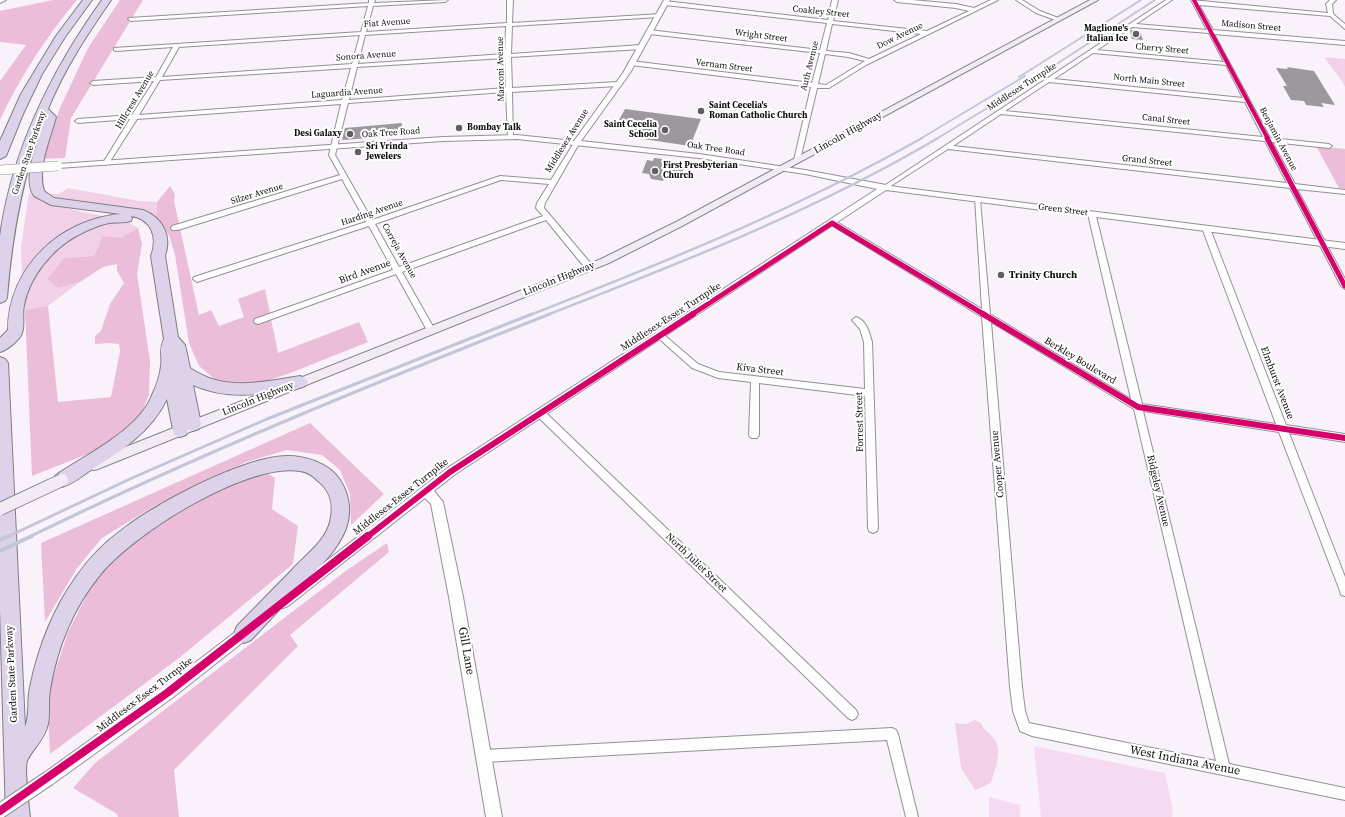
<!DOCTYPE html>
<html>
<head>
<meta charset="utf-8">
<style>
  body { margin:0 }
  canvas { display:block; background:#f9f2fb }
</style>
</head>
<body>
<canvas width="1345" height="817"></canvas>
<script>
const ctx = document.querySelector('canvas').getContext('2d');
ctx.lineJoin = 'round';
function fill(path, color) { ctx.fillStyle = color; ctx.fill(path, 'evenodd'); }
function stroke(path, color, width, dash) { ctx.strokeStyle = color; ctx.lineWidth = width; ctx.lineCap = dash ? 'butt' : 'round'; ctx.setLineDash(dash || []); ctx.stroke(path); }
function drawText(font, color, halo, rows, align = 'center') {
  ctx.font = font + ' "Source Serif 4",serif'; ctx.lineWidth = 4; ctx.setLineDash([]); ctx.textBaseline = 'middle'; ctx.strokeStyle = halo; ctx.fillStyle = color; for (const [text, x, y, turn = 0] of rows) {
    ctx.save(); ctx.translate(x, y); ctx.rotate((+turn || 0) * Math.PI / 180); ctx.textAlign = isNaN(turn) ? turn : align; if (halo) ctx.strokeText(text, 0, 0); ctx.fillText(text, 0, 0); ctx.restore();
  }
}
const green = new Path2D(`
  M1324,57L1345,59V87L1342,81Z
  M68,188L139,201L157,202L156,216C123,200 79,210 47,194H59Z
  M29,193L43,203L102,216L93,220L22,279L21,247Z
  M118,222L129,223L138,228L121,238L98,246L94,256L64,258L47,279L58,288L80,282L48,306L25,310C24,303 27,296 30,289C44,252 78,225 118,222Z
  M975,720L981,723C985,733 990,732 995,740C1003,752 994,771 991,783L975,790L961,768L955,723L966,724Z`);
const forest = new Path2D(`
  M53,0H77C46,37 20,77 0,120V81L26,45L0,42V11Z
  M120,0H143L71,118L65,158L43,159L60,108L88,48Z
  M1316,146L1345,149V189L1339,188Z
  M170,186L175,194L174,201L199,315L211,310L219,326L244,317L238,299L265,289L278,353L359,322L368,342L288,374L251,386L216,380L199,366L189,343L175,255L169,235L156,216L157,202Z
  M138,228L142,244L137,274L150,361L149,394L141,415L118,442L32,476L25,310L48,306L58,402L111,397L120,351L119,344L110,343L95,344V336L101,331L110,304L124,283L117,271V264L103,267L80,282L58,288L47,279L64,258L94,256L103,236L121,238Z
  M310,423L384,494L351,525L350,494L340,470L322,455L287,450L246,462L156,505L102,538L77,568L45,622L41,543Z
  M267,473L275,478L272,509L298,526L293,564L179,658L50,754L47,697L68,632L98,573L149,529L222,487Z
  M387,543L389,552L290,635L298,646L174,770L179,817H118L117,814L73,788L95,763L347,570Z`);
const pitch = new Path2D(`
  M1034,746L1165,773L1173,810L1172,817H1041Z
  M989,797L1020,805V817H989Z`);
const building = new Path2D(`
  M1130,30L1140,31L1143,40L1132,39Z
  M1287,67L1314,71L1335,105L1321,103L1324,107L1306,105L1304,101L1291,100L1283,86H1287L1276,68L1288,69Z
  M625,109L701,119L690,146L630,137L637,123L619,120Z
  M402,123L400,136L342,140L345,128Z
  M654,158L670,160L669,163L685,165L681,178L665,176L663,181L651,179L649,174L642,173L647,160L653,161Z`);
const minor = new Path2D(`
  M0,0H6L0,3Z
  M369,0H375L374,3L448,0L445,2L373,6L366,32L507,23V0H513L512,23L661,14L662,15L659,17L512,26L511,54L641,45L644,47L641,49L511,57L512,88L618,82L621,84L618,86L512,92L513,139L508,138L506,92L348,103L335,155L372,220L500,176L551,180L575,141H579L580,142L545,203L544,208L592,265V269H586L546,220L402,272L435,330L434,332H428L396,274L258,324L255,323L254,321L255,319L393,270L369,226L200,281L197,282L193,279L194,277L366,222L342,179L178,230H172L171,228L172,226L340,175L329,155L341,104L137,119L109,163L106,165L103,163L130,119L78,123L75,121L78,119L132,115L154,81L93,85L90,83L93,81L156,77L173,47L116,51L114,50V48L361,32L368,6L131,21L128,19L129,18L369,3ZM506,26L505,54L358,64L365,35ZM360,35L352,64L162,77L179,47ZM505,58L506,88L349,100L357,67ZM351,68L342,100L139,115L160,80ZM501,180L549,184L537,203L536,208L543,216L399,267L375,224Z
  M832,0H838L833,21L927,31L969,11L956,8L897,2L894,0H912L956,4L974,8L991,0H998L866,65L829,88H817L800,160L797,162L794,160L811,87L631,65L628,63L631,61L812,83L820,53L649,34L646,32L649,30L820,50L827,23L665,5L662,3L665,1L828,20ZM832,24L921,34L869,59L849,53L826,51ZM825,54L848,57L865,61L826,85L818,84Z
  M1016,0H1022L1040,11L1061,19L1058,21L1036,13Z
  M1166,0H1172L1136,24L1207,30L1191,0L1328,13L1326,4L1330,0H1336L1332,4L1333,14L1345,24V29L1330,16L1199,5L1213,30L1345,41V45L1214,34L1270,138L1329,144L1332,146L1329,148L1272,142L1295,184L1345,190V194L1297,189L1345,279V289L1341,286L1290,188L948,149L886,189L884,190L881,188ZM1132,27L1209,33L1224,62L1097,50ZM1093,53L1226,65L1243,98L1054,79ZM1049,82L1245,102L1263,137L1005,111ZM1001,114L1265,141L1287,183L953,146Z
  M975,198H979L980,200L990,314L1131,399L1088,214L1089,212H1095L1142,404L1276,424L1202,228L1203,226H1209L1286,425L1345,434V442L1289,433L1345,577V596L1341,595L1340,591L1279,432L1143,411L1229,764L1345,788V800L1032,736L1020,731L1013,711L1010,687L982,317L828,223L832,221H835L982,309ZM991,322L1134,409L1216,761L1029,723L1025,711L1022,687Z
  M856,317C867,321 869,332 872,342L878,528L877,531L873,533L869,531L868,528L865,396L759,383V435L757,438H751L749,435L751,382L718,378L692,368L656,336L660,333L663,334L698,364L719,372L865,389L864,342L860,329L852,320Z
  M540,409L543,410L856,710L858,714L856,718L852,720L848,718L537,416L535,413L537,410Z
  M892,728L896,730L898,734L918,817H906L887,740L484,762L480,760L478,756L480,752L484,750Z`);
const tertiary = new Path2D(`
  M664,0H670L630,73L581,141L699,154L805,170L897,187L1345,243V249L886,190L454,475L434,491L443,502L463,597L502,817H486L449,597L431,504L425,498L288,606L283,608L278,606L276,602L278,598L446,469L877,189L805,174L699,158L517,139L443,141L58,168L54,166L58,164L443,137L517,135L574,141L623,73Z
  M247,623L252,625L254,630L252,635L172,698L54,783L49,786L44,783L41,778L44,773L162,688Z`);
const secondary = new Path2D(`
  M1090,0H1098L682,226L609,263L98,469L94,470L90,469L88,465L90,461L601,259L676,222Z`);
const motorway = new Path2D(`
  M83,0H92L65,37L42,74L23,114L6,156L0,159V141L21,94L56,36Z
  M102,0H111C87,35 64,69 48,109L56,117C50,140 37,167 44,191L54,198L143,210C163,218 172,236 165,256L178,337L185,345L190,368C225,392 261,382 300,376L305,378L308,382L305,386L300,388C263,394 229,401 193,385L201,424L199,429L193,431L188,429L186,435L180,437L174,435L167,399C151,432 121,451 91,470C82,476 73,484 62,487L56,485L53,480L56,475C85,455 139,430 152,395C156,387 160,375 161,366C163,355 158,352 164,339L151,256C158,238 152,219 131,216L132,218L131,221C124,223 116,222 109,223C99,225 88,230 78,235C52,249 30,276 24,305C22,314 25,325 22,333C20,340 7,350 0,352V338L8,330C8,268 60,219 121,214L51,205L34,196C21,177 40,137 45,118C22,176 12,236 7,298L5,301L0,303C0,281 0,257 0,236C12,149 52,70 102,0Z
  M0,357L5,359L8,363L25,727C30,715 27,700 30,687C38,648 53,609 76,577C89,558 105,542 123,529C157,503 245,456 287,456C306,456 329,463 340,480C350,495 352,514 345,531C336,552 319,567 304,583C286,602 269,621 251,640L244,643L237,640L234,633L237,626C255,608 273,589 291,571C304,556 325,542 330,522C334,506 331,491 318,481C313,476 308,472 300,471C247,462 133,534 100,575C73,608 57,648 50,690C48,701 50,713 48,724C44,741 32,749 27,761C24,768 29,807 30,817H6L0,608Z`);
const railFar3 = new Path2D(`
  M1019,77L1141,0
  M920,139L1025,76
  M936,139L1009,95L1155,0`);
const railFar2 = new Path2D(`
  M530,315C663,263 797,209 922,138
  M547,315C680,263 815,211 938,138`);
const railFar1 = new Path2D(`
  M7,537L132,478L267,419L532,314
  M29,537C199,454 374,383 550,314`);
const rail = new Path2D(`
  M0,540L9,536
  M0,551L32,536`);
const tertiaryBridgeFar1 = new Path2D(`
  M0,170L58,166`);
const tertiaryBridge = new Path2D(`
  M0,811L49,778`);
const secondaryBridge = new Path2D(`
  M0,509L62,480`);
const cyclewayFar3 = new Path2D(`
  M1194,0L1268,139`);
const cyclewayFar2 = new Path2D(`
  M1267,138L1345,286
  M691,315L832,223L985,315`);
const cyclewayFar1 = new Path2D(`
  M983,314L1138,407L1345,438
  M367,537L450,472L693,314`);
const cycleway = new Path2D(`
  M0,811L167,693L368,536`);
const markers = [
  [1136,34,4,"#605e61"],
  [701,111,4,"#605e61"],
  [459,128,4,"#605e61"],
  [665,130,4,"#605e61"],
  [350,134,4,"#605e61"],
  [358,152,4,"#605e61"],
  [655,171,4,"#605e61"],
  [1001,275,4,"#605e61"]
];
const farStreetnames = [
  ["Coakley Street",821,12,6],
  ["Fiat Avenue",387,23,-4],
  ["Madison Street",1251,26,5],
  ["Wright Street",761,36,7],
  ["Dow Avenue",900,36,-26],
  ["Cherry Street",1162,49,5],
  ["Sonora Avenue",366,56,-4],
  ["Vernam Street",724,66,7],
  ["Auth Avenue",810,66,-76],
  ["Marconi Avenue",501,69,-91],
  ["North Main Street",1149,81,6],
  ["Middlesex Turnpike",1022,87,-33],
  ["Laguardia Avenue",347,93,-4],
  ["Hillcrest Avenue",135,100,-59],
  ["Canal Street",1166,120,6],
  ["Oak Tree Road",391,133,-4],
  ["Benjamin Avenue",1278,139,62],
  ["Middlesex Avenue",567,141,-58],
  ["Oak Tree Road",716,149,8],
  ["Garden State Parkway",29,153,-71],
  ["Grand Street",1147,161,6],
  ["Silzer Avenue",257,194,-17],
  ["Green Street",1063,210,7],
  ["Harding Avenue",372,213,-19],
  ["Correja Avenue",399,251,61]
];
const farPoinames = [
  ["Maglione's",1128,29,"right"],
  ["Italian Ice",1128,39,"right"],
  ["Saint Cecelia's",709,106],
  ["Roman Catholic Church",709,116],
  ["Saint Cecelia",657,125,"right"],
  ["School",657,135,"right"],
  ["Bombay Talk",467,128],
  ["Desi Galaxy",342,134,"right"],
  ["Sri Vrinda",366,147],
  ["Jewelers",366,157],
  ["First Presbyterian",663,166],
  ["Church",663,176]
];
const streetNames = [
  ["Lincoln Highway",848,133,-29],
  ["Bird Avenue",365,272,-20],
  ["Lincoln Highway",559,279,-22],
  ["Middlesex-Essex Turnpike",671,317,-33],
  ["Berkley Boulevard",1080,361,31],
  ["Kiva Street",760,370,7],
  ["Elmhurst Avenue",1277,383,69],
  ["Lincoln Highway",258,399,-22],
  ["Forrest Street",860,422,-91],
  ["Cooper Avenue",998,464,-95],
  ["Ridgeley Avenue",1158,491,77],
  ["Middlesex-Essex Turnpike",401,497,-38],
  ["North Juliet Street",696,563,44],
  ["Garden State Parkway",12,674,-93],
  ["Middlesex-Essex Turnpike",145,695,-37]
];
const poiNames = [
  ["Trinity Church",1009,275]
];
const nearStreetnames = [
  ["Gill Lane",466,651,80],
  ["West Indiana Avenue",1185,761,11]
];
fill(green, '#f2d0e8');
fill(forest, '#ebbdd9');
fill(pitch, '#f6daf1');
fill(building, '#9c989e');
stroke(minor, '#949195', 2);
stroke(tertiary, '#949195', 2);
stroke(secondary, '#8a878b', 2);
stroke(motorway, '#817e82', 2);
fill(minor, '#fefdfe');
fill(tertiary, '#fefdfe');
fill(secondary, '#f2eaf5');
fill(motorway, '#dcd3eb');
stroke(railFar3, '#c3c6d9', 2);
stroke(railFar2, '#c3c6d9', 2.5);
stroke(railFar1, '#c3c6d9', 3);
stroke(rail, '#c3c6d9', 4);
stroke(tertiaryBridgeFar1, '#949195', 10, []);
stroke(tertiaryBridge, '#949195', 16, []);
stroke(secondaryBridge, '#8a878b', 14, []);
stroke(tertiaryBridgeFar1, '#fefdfe', 9);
stroke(tertiaryBridge, '#fefdfe', 14);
stroke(secondaryBridge, '#f2eaf5', 12);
stroke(cyclewayFar3, '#d6006c', 4);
stroke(cyclewayFar2, '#d6006c', 5);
stroke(cyclewayFar1, '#d6006c', 6);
stroke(cycleway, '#d6006c', 8);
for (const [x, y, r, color] of markers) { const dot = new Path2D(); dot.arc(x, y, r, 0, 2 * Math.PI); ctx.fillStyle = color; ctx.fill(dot); stroke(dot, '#fff', 1.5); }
drawText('9px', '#0e0e0e', '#fff', farStreetnames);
drawText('bold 9px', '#0e0e0e', '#fff', farPoinames, 'left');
drawText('10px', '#0e0e0e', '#fff', streetNames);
drawText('bold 10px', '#0e0e0e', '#fff', poiNames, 'left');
drawText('12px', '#0e0e0e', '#fff', nearStreetnames);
</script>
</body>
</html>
